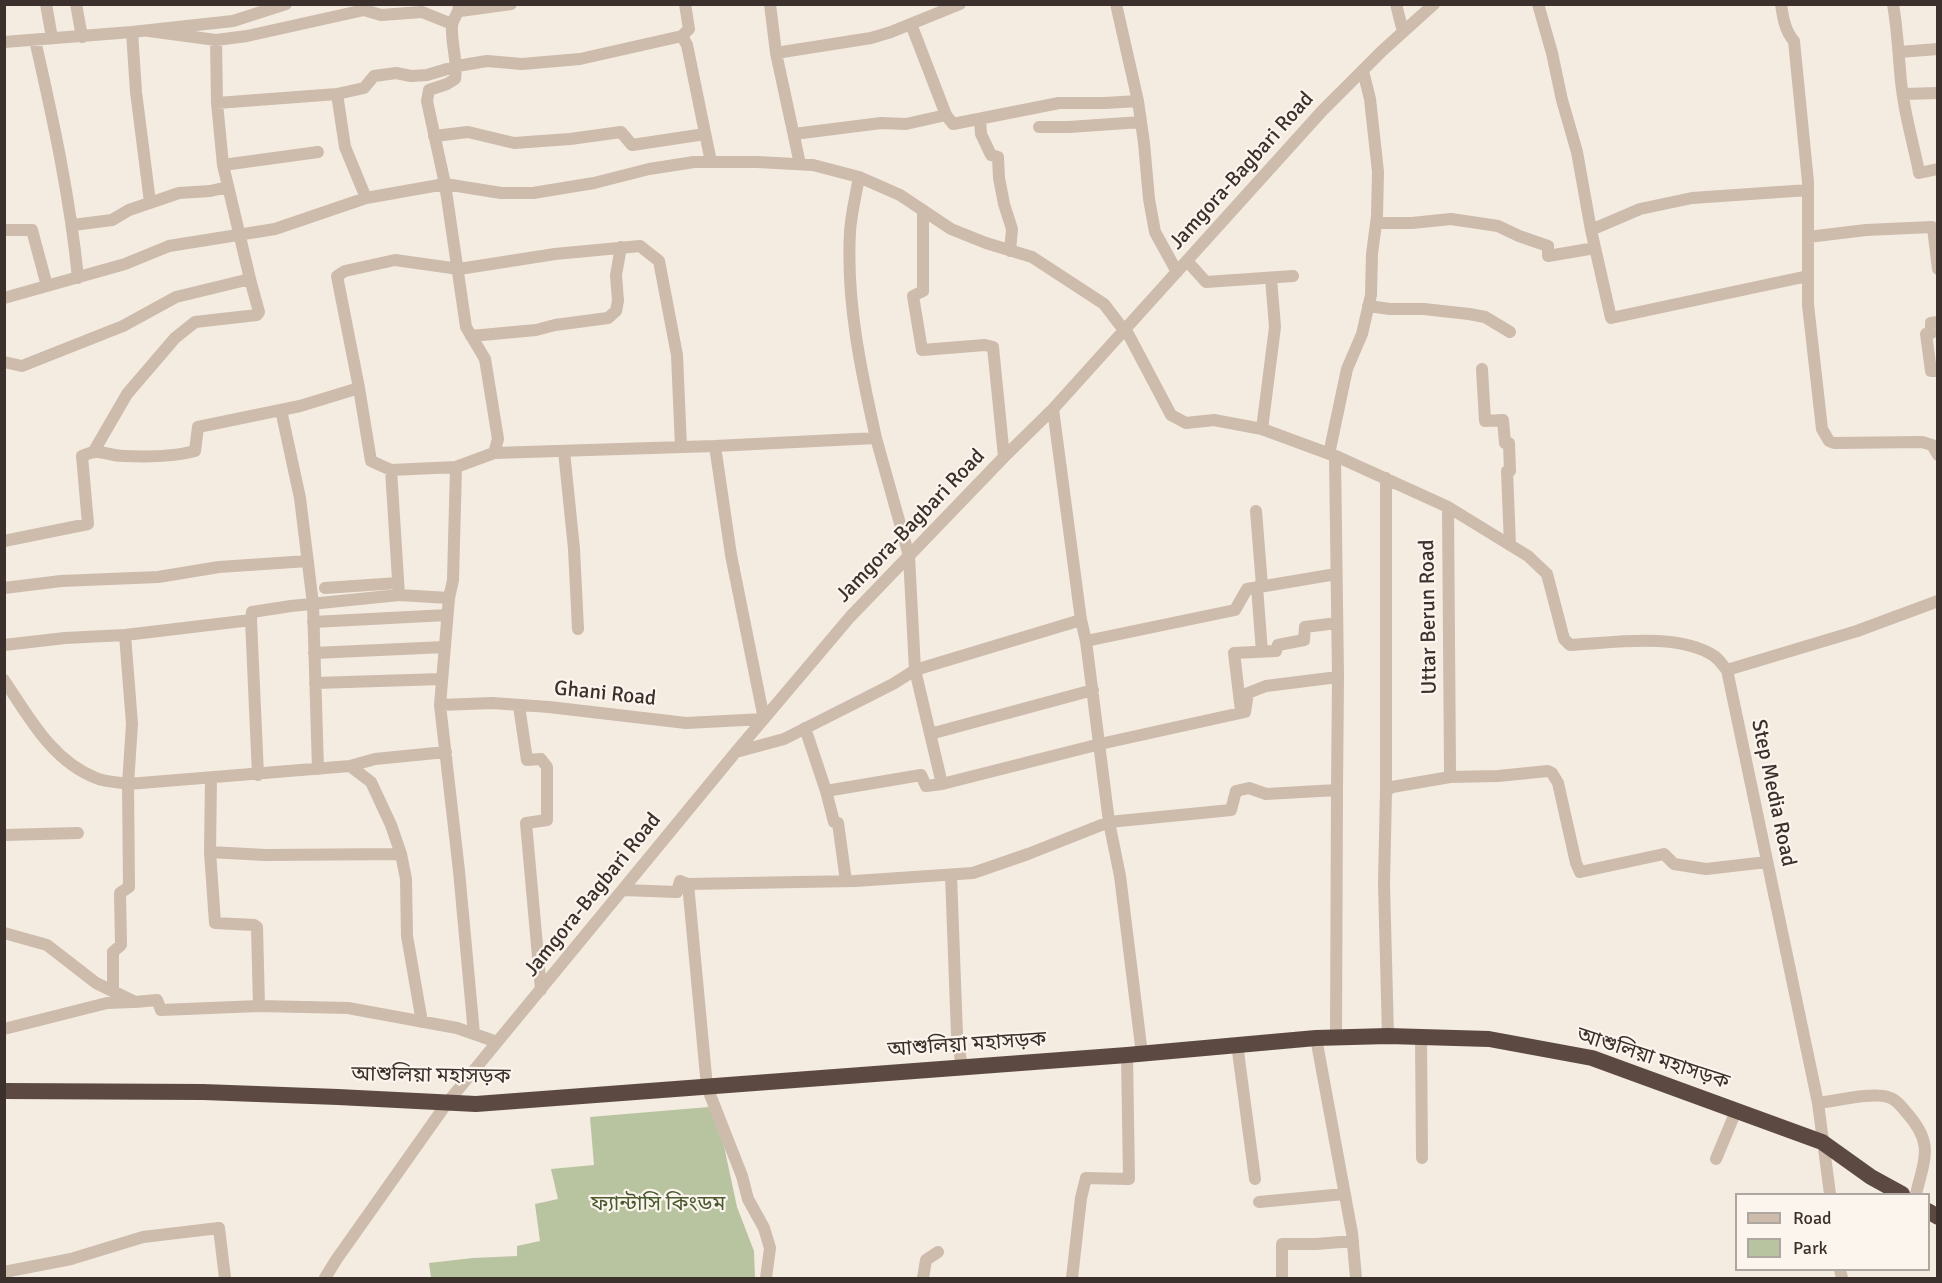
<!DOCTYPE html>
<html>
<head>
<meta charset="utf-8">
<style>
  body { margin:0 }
  #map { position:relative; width:1942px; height:1283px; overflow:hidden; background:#f4ebe1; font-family:Signika,sans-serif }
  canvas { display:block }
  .frame { position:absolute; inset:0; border:6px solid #3b302b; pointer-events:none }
  .legend { position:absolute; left:1735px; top:1193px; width:195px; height:78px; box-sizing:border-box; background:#fbf5ee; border:2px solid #aea6a0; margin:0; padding:8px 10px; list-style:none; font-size:18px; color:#3b302b }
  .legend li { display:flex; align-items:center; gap:12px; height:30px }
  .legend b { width:30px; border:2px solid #aea6a0 }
</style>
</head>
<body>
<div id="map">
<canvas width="1942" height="1283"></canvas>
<div class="frame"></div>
<ul class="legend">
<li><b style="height:8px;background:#cdbbac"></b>Road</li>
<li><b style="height:16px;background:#b8c4a0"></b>Park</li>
</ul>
</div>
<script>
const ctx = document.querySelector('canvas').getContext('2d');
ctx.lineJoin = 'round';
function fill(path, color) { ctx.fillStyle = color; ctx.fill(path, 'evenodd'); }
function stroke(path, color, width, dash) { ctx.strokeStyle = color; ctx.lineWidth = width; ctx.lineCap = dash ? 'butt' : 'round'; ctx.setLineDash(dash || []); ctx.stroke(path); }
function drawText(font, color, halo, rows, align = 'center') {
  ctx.font = font + ' Signika,"Noto Sans Bengali",sans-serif'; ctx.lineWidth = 4.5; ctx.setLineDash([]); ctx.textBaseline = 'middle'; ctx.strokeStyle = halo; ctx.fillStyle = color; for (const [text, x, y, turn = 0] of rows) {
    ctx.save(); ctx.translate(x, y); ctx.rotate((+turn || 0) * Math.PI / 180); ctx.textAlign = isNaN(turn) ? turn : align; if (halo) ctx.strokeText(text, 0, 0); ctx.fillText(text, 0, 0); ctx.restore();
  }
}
const green = new Path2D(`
  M709,1107L724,1146L737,1207L754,1251L755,1278H431L429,1263L473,1258L517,1256V1246L540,1241L535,1204L558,1199L551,1169L594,1165L590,1117Z`);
const minor = new Path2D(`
  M46,4L52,38
  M76,4L82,37
  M459,4C460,14 452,18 452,26C451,45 458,60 455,79L447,84L429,90L427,101L445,184L466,327L485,359L498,439L494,453L456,467L453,580L449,598L440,705L459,871L474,1034
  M770,4L776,53L800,164
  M1116,4L1138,101L1144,143L1149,199L1155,232L1177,272
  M1396,4L1403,32
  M1538,4L1552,53L1562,100L1577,152L1591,230L1640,209L1692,198L1808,190
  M1781,4C1783,18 1785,31 1794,41L1808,182V305L1822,429L1829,441L1834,443L1922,442L1932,445L1938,455
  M1893,4C1897,27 1898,47 1900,70C1902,103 1911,135 1918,167L1919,173L1938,169
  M460,11L511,4
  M911,24L946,115
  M149,31L216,40L247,36L364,10L381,15L422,12L452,24
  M132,32L136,92L150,202
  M682,36L689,29L685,4
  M35,40C53,119 70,197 78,278
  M4,42L132,32L233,21L286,4
  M1899,52L1938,49
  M776,53L871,38L891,32L960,4
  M337,94L345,147L366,198
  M1903,94L1938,93
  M217,103L337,94L364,88L374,76L396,73L411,76L427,75L457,66L487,61L522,64L580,59L682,36L687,45L711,162
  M980,119L981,134L991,155L998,157L999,178L1004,204L1012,229L1010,251
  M1039,127H1069L1141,122
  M794,134L881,123L906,124L946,115L953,124L1059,103H1105L1138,101
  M434,136L468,132L514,143L570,139L621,132L632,145L705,134
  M223,165L318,152
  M859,177C856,195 851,214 850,232C846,301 861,371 876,438
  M923,210V291L913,296L922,350L985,345L993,347L1004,457
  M1377,223H1412L1451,219L1498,226L1519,236L1548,246V256L1595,248
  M73,225L112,220L129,210L179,193L210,191L228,187
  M1933,228L1938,269
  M4,230H32L47,286
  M1591,230L1611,318L1808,276
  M1808,237L1866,230L1932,227L1938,233
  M1187,261L1206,282L1293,276
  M4,298L125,264L169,246L275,229L366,198L445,184L501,193H533L594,183L649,169L694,162H757L813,165L859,177L900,195L951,229L986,243L1032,257L1104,304L1120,325L1125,328L1171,415L1186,423L1214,420L1262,429L1338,457L1448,507
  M1368,306L1390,309H1424L1469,314L1485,317L1510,332
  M1938,322L1931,323V333L1926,334L1931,371H1938
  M471,336L536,330L555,325L608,318L616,311L618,301L616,275L621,247
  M4,362L22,366L123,326L176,297L250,279L223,165L217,103L216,40
  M1482,369L1485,421L1503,420L1505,443H1509L1510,471H1507L1510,545
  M359,388L371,461L391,470L456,467
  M1053,409L1081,620
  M281,410L300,498L313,604L318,769
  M1262,429L1275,327L1271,278
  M715,446L876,438L909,556L915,670L942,784L1100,744L1245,712L1248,693L1266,686L1338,677
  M94,451L127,394L175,338L195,322L257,315L259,312L250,279
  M564,451L574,549L578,629
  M1329,454L1347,369L1362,334L1371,295L1372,254L1377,216L1378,172L1370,99L1363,71
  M1335,456L1338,677L1337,790
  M391,470L399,595
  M1256,511L1262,586
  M4,541L88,524L82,456C101,447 105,456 124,456C147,457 173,457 195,451L198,427L300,406L359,388L337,276L345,271L395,260L459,269L555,254L640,246L659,261L677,355L681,447
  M1257,587L1262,652
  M4,588L61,581L158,577L219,567L308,561
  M325,588L398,583
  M251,620L258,775
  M313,622L447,615
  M1086,641L1109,822L1120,876L1142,1054
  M4,645L65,638L125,635L251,620L252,612L291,606L399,595L449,598
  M314,653L445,647
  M4,680C29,717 52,761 96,778C106,782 118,782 128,784L350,766L371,782L391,825L401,854L406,879L407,936L422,1022
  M315,683L442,679
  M440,705L492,703L549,707L686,723L764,719L731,555L715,446L494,453
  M519,706L527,760L541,759L547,767V820L526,823L541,990
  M1241,711L1234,653L1276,651L1278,645L1304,640L1305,627L1337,623
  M805,728L826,791L834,822L838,823L846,881
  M930,734L1093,690
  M736,752L784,739L893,684L915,670L1081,620L1086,641L1235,610L1247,589L1336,574
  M350,766L375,759L446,752
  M1450,777L1498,776L1548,771L1552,773L1558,783L1576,863L1580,872L1664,854L1674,864L1706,869L1767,862
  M211,778L210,852L215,923L254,925L257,927L259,1006
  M826,791L921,775L926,786L942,784
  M1386,791V478
  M4,835L78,833
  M210,852L265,855L401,854
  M951,875L957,1035L962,1068
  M688,884L707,1087L742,1176L748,1199L764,1228L770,1248L766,1278
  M623,890L677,892L680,881L688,884L855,881L973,873L1028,854L1109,822L1231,810L1236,791L1249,788L1266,794L1337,790L1336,1037
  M4,933L47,945L96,983L135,1002L157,1000L161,1010L259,1006L348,1008L457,1028L497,1042
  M113,991V952L121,945L120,893L129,887L128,784L132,724L125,635
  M4,1029L107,1003L132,1002
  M1388,1036L1384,884L1386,791L1392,787L1450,777V772L1448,507L1528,556L1547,574L1564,639L1570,645C1613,643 1677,632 1714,656C1719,659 1723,666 1727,670
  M1421,1037L1422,1158
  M1316,1038L1352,1233L1356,1278
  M1237,1044L1255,1179
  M1818,1103C1836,1101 1872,1092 1888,1097C1896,1099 1901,1106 1906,1112C1934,1143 1925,1157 1916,1194
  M1716,1159L1736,1111
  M1830,1194L1818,1103L1727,670L1857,631L1938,601
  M1259,1202L1344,1194
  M1840,1270L1842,1278
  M4,1272L71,1259L143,1237L219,1228L225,1278
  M325,1278L336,1260L447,1103L735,753L850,617L1004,457L1053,409L1322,111L1382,51L1434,4
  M923,1278L926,1260L938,1252
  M1072,1278L1081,1198L1086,1178L1129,1179L1127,1055
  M1282,1278V1244H1316L1353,1241`);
const highway = new Path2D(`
  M4,1091L203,1092L338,1097L476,1104L1127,1055L1316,1038L1388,1036L1489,1039L1592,1058L1822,1142L1871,1177L1902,1194
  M1928,1211L1938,1217`);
const streetNames = [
  ["Jamgora-Bagbari Road",1242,171,-48],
  ["Jamgora-Bagbari Road",911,526,-46],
  ["Uttar Berun Road",1429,617,-91],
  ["Ghani Road",605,694,6],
  ["Step Media Road",1773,793,78],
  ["Jamgora-Bagbari Road",593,895,-51],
  ["আশুলিয়া মহাসড়ক",967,1045,-4],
  ["আশুলিয়া মহাসড়ক",1653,1059,18],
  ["আশুলিয়া মহাসড়ক",431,1076,1]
];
const parkNames = [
  ["ফ্যান্টাসি কিংডম",658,1204]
];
fill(green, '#b8c4a0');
stroke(minor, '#cdbbac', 12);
stroke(highway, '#5c4a42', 16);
drawText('21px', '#3b302b', '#fbf5ee', streetNames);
drawText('21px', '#4a5a2e', '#fbf5ee', parkNames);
</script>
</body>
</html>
